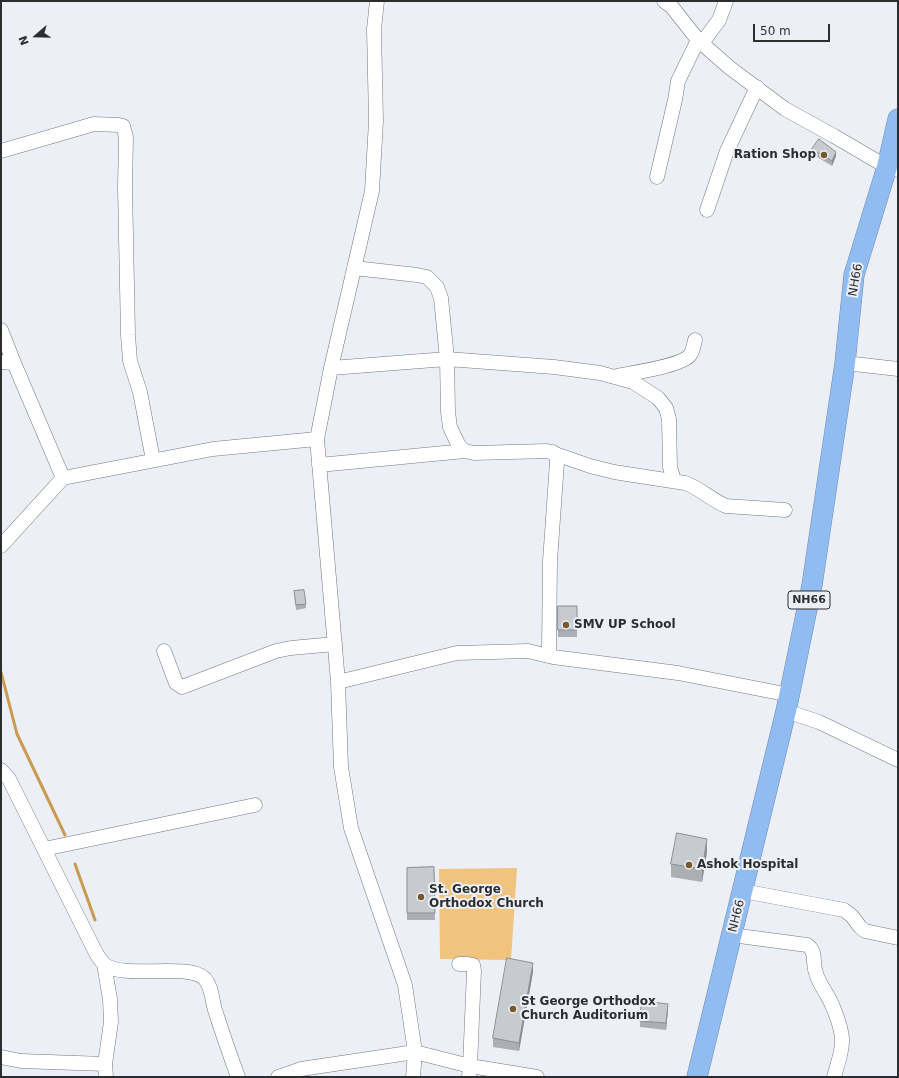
<!DOCTYPE html>
<html>
<head>
<meta charset="utf-8">
<style>
  body { margin:0 }
  #map { position:relative; width:899px; height:1078px; overflow:hidden; background:#ecf0f6; font-family:"DejaVu Sans",sans-serif }
  canvas { display:block }
  .frame { position:absolute; inset:0; border:2px solid #2c2d2f; pointer-events:none }
  .north { position:absolute; left:16px; top:16px; width:40px; height:40px; -webkit-text-stroke:3px #ecf0f6; paint-order:stroke; rotate:250deg; font-size:11px; font-weight:700; line-height:16px; text-align:center; color:#2c2d2f }
  .north::after { content:''; display:block; margin:auto; width:14px; height:18px; background:#2c2d2f; clip-path:polygon(50% 0,100% 100%,50% 72%,0 100%) }
  .scale { position:absolute; left:753px; top:24px; width:77px; height:18px; box-sizing:border-box; border:2px solid #2c2d2f; border-top:0; padding-left:5px; font-size:12px; line-height:14px; white-space:nowrap; color:#2c2d2f; -webkit-text-stroke:3px #ecf0f6; paint-order:stroke }
</style>
</head>
<body>
<div id="map">
<canvas width="899" height="1078"></canvas>
<div class="frame"></div>
<div class="north">N</div>
<div class="scale">50 m</div>
</div>
<script>
const ctx = document.querySelector('canvas').getContext('2d');
ctx.lineJoin = 'round';
function fill(path, color) { ctx.fillStyle = color; ctx.fill(path, 'evenodd'); }
function stroke(path, color, width, dash) { ctx.strokeStyle = color; ctx.lineWidth = width; ctx.lineCap = dash ? 'butt' : 'round'; ctx.setLineDash(dash || []); ctx.stroke(path); }
function drawText(font, color, halo, rows, align = 'center') {
  ctx.font = font + ' "DejaVu Sans",sans-serif'; ctx.lineWidth = 4; ctx.setLineDash([]); ctx.textBaseline = 'middle'; ctx.strokeStyle = halo; ctx.fillStyle = color; for (const [text, x, y, turn = 0] of rows) {
    ctx.save(); ctx.translate(x, y); ctx.rotate((+turn || 0) * Math.PI / 180); ctx.textAlign = isNaN(turn) ? turn : align; if (halo) ctx.strokeText(text, 0, 0); ctx.fillText(text, 0, 0); ctx.restore();
  }
}
const green = new Path2D(`
  M517,868L511,960L440,959L439,869Z`);
const stream = new Path2D(`
  M1,672L17,734L65,835
  M75,864L95,920`);
const minor = new Path2D(`
  M664,1L672,7L698,40L730,68L785,109L834,136L887,167L898,170
  M702,43L719,20L726,1
  M1,151L94,124L119,125L123,126L126,137L125,187L128,335L130,361L140,392L153,460
  M657,177L675,100L678,81L698,40
  M707,210L727,151L757,87
  M354,268L417,275L427,277L437,287L441,298L447,359L448,412L450,427L459,446L465,451L474,453L547,451L590,466L614,472L685,483C700,488 711,500 726,506L785,510
  M1,330L14,363
  M1,362L14,363L63,478L213,449L317,439L338,682L341,767L351,828L405,985L415,1052L413,1077
  M845,363L898,369
  M331,368L447,359L554,367L600,373L633,382L658,398L666,408L669,419L670,467L674,480
  M617,376C631,373 682,366 690,355C693,351 694,345 695,340
  M317,439L331,368L372,191L376,121L374,29L377,1
  M553,452L556,457L557,462L550,561L549,649L550,653L553,657L678,673L790,695
  M319,465L465,451
  M1,546L63,478
  M164,651L176,683L182,687L276,651L291,648L335,644
  M338,682L457,653L528,651L553,657
  M786,711L819,722L898,760
  M1,770L9,779L97,955C99,958 102,962 105,965C124,979 188,963 204,978C212,986 212,1000 215,1010C222,1032 230,1055 238,1077
  M44,849L255,805
  M743,891L844,910L852,916L860,927L865,931L898,938
  M732,935L807,945C817,951 812,963 816,973C818,981 823,988 827,995C833,1005 841,1026 842,1038C843,1051 837,1065 834,1077
  M104,964L110,999L111,1022L105,1064
  M459,964H468L473,965L474,971L470,1066L537,1077
  M1,1057L21,1061L105,1064L106,1077
  M278,1077L301,1069L415,1052L470,1066L469,1077`);
const highway = new Path2D(`
  M697,1077L786,711L812,585L845,363L854,275L887,167L898,119`);
const wall = new Path2D(`
  M812,149L836,156L832,166L812,154Z
  M294,591L306,604V608L296,610Z
  M558,606H577V637H558Z
  M707,852L702,882L671,877V864Z
  M434,867L435,920H407V868Z
  M533,972L519,1051L493,1047V1038Z
  M668,1010L666,1030L640,1027V1021Z`);
const shadedWall = new Path2D(`
  M836,152V156L832,166V161Z
  M707,839V852L702,882V869Z
  M533,963V972L519,1051V1043Z
  M668,1004V1010L666,1030V1023Z`);
const building = new Path2D(`
  M819,139L836,152L832,161L812,149Z
  M304,590L306,604L296,605L294,591Z
  M558,606H577V630H558Z
  M677,833L707,839L702,869L671,864Z
  M434,867L435,913H407V868Z
  M507,958L533,963L519,1043L493,1038Z
  M642,1001L668,1004L666,1023L640,1021Z`);
const markers = [
  [824,155,4,"#765a2d"],
  [566,625,4,"#765a2d"],
  [689,865,4,"#765a2d"],
  [421,897,4,"#765a2d"],
  [513,1009,4,"#765a2d"]
];
const shields = [
  [809,600,42]
];
const shieldNames = [
  ["NH66",809,600]
];
const poiNames = [
  ["Ration Shop",816,155,"right"],
  ["SMV UP School",574,625],
  ["Ashok Hospital",697,865],
  ["St. George",429,890],
  ["Orthodox Church",429,904],
  ["St George Orthodox",521,1002],
  ["Church Auditorium",521,1016]
];
const streetNames = [
  ["NH66",856,280,-80],
  ["NH66",737,916,-76]
];
fill(green, '#f0c37e');
stroke(stream, '#c99b51', 3);
stroke(minor, '#73777b', 15);
stroke(highway, '#6e8aae', 21);
stroke(minor, '#fff', 14);
stroke(highway, '#91bcf2', 20);
fill(wall, '#abafb3');
fill(shadedWall, '#8b8e92');
fill(building, '#c7cbd0');
stroke(building, '#8b8e92', 1);
for (const [x, y, r, color] of markers) { const dot = new Path2D(); dot.arc(x, y, r, 0, 2 * Math.PI); ctx.fillStyle = color; ctx.fill(dot); stroke(dot, '#ecf0f6', 1.5); }
for (const [x, y, w] of shields) { const box = new Path2D(); box.roundRect(x - w / 2, y - 9, w, 18, 3); ctx.fillStyle = '#ecf0f6'; ctx.fill(box); stroke(box, '#2c2d2f', 1); }
drawText('bold 11px', '#2c2d2f', null, shieldNames);
drawText('bold 12px', '#2c2d2f', '#ecf0f6', poiNames, 'left');
drawText('12px', '#2c2d2f', '#ecf0f6', streetNames);
</script>
</body>
</html>
